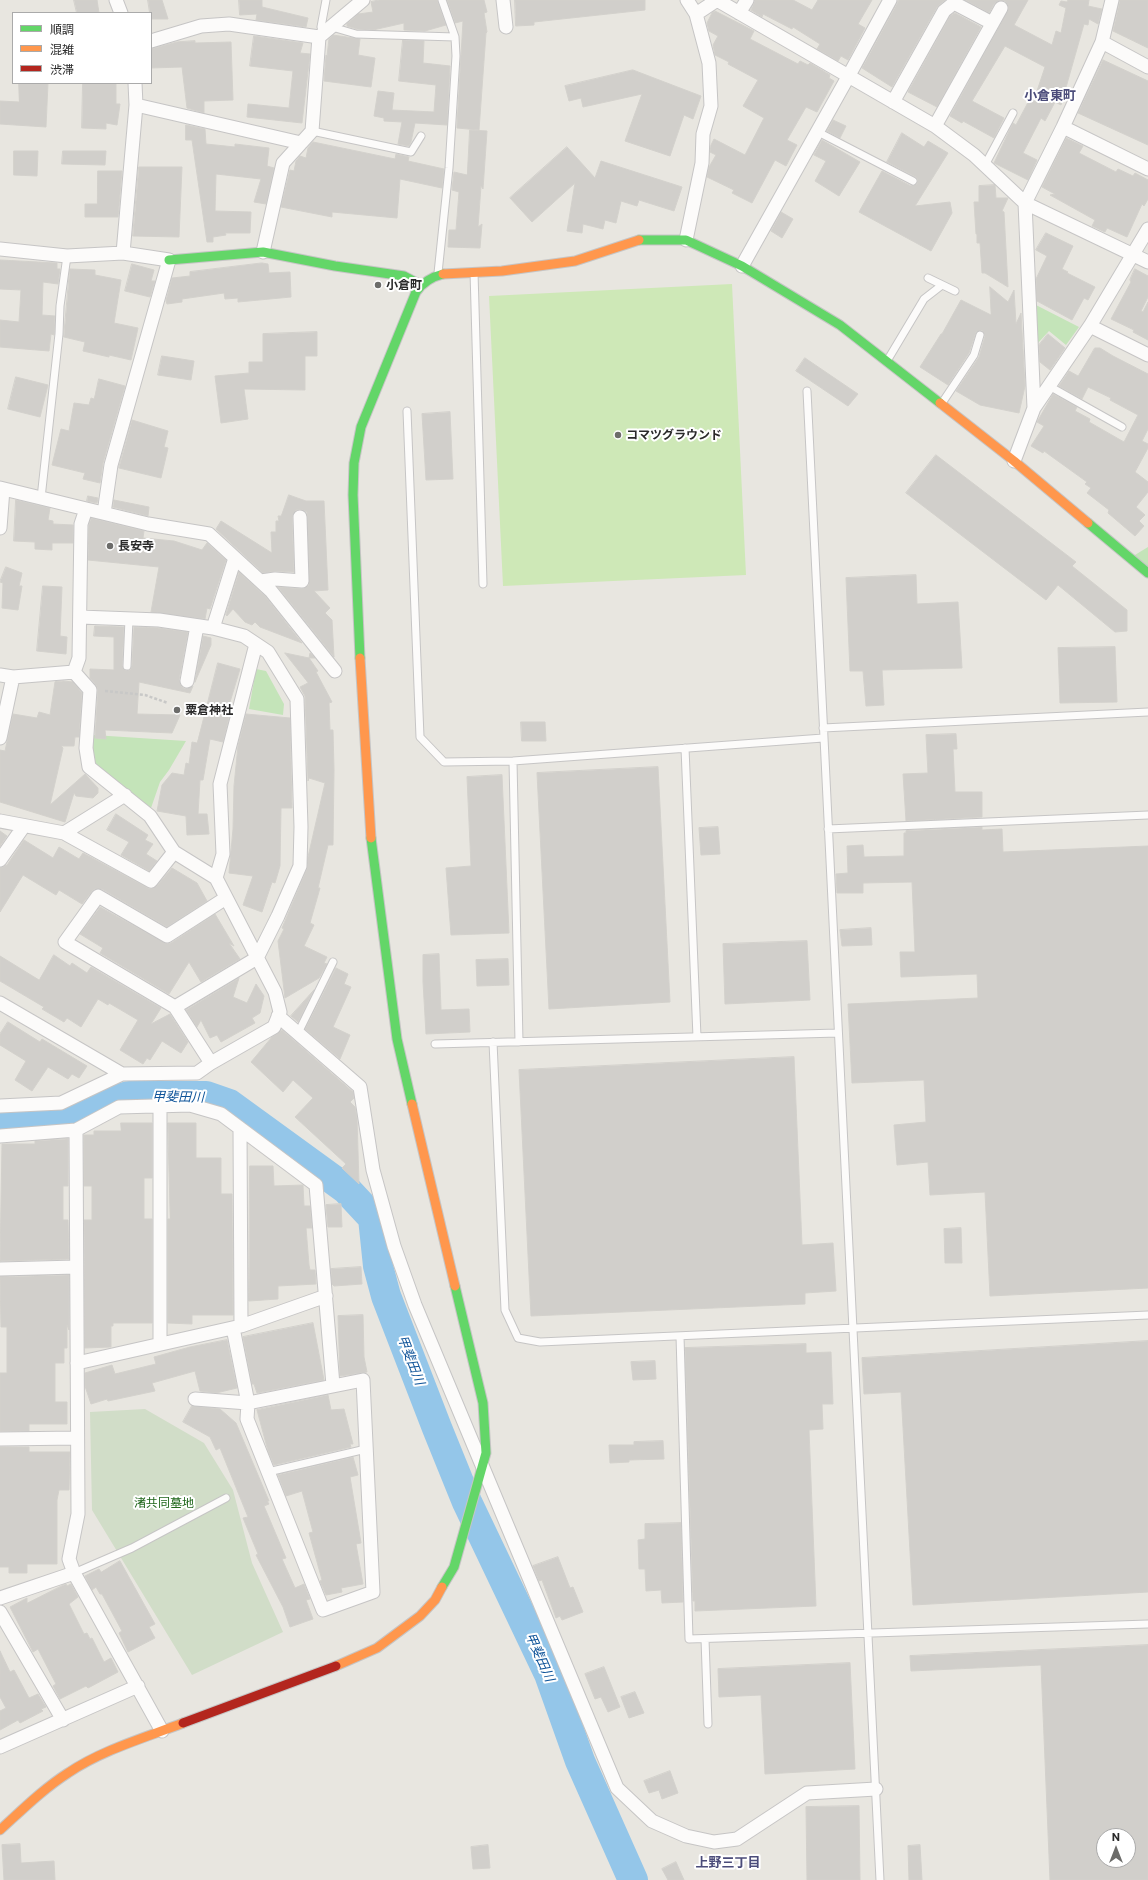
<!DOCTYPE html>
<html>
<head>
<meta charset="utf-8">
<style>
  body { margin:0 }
  #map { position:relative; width:1148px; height:1880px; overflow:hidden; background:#e8e6e0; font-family:Commissioner,"Noto Sans JP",sans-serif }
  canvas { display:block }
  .legend { position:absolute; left:12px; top:12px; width:140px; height:72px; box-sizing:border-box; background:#fff; border:1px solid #aaa; margin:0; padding:5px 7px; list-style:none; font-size:12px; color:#2a2a2a }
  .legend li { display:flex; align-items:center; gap:8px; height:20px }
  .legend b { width:20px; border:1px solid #aaa }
  .north { position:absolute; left:1096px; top:1828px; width:40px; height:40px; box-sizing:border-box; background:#fff; border:1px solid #aaa; border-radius:50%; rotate:0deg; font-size:11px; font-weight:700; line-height:16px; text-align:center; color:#2a2a2a }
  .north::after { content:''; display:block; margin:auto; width:14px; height:18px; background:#6c6c6a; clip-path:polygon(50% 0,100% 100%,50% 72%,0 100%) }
</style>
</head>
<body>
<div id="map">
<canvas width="1148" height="1880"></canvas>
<ul class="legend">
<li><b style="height:5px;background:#63d668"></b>順調</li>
<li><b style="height:5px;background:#ff974d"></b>混雑</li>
<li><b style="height:5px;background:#b3261e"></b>渋滞</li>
</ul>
<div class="north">N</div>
</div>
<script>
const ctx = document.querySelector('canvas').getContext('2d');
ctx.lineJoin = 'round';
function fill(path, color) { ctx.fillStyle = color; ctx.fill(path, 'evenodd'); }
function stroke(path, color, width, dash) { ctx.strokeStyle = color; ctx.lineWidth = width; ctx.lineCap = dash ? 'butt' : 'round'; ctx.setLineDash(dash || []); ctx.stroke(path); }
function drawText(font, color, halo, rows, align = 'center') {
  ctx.font = font + ' Commissioner,"Noto Sans JP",sans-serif'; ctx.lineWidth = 4; ctx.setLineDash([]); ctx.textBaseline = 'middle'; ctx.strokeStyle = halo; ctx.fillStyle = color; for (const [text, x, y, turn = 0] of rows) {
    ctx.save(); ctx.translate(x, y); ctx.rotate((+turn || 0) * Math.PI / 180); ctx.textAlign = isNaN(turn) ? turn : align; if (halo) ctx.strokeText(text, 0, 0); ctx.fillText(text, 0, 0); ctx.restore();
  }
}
const green = new Path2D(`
  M1034,304L1079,327L1066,345L1049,331L1037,344Z
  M1148,547V573L1130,558Z
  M256,669L266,671L284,704L283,715L249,709Z
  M93,735L186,741L169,770L160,782L151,808L93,764Z`);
const cemetery = new Path2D(`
  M145,1409L204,1443L233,1490L252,1563L283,1632L192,1675L92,1510L90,1412Z`);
const pitch = new Path2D(`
  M732,284L746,575L503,586L489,296Z`);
const river = new Path2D(`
  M0,1127L41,1121L129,1096H206L229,1104L346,1189L373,1218L378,1266L386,1296L437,1428L467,1502L549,1674L580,1761L633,1880`);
const building = new Path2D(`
  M74,0H97L99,13H77Z
  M148,0H162L168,19H151Z
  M239,0H262V7L308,18L306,27L256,20L257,14L240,15Z
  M379,0H437L446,25L425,31L404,30V23L373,30L357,29L347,26V24L358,14L373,12L371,2Z
  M447,0H484L487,12L484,13L487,32L486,33L479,130L457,128V125L463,21L455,23Z
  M515,0H645V10L534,22V25L516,26Z
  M755,0H793L812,10L818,0H872L858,24L865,28L848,60L841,56L838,61L817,49L820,44L793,27L792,29L763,14L762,17L751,10Z
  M899,0H945L937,7L892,87L862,68Z
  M965,0H1028L1014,25L1052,45L1056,31L1061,33L1066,8L1059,5L1061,1L1067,2L1068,0H1089L1088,6L1102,9L1098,24L1089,19L1088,25L1084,24L1061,105L1055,102L1045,121L1041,118L1023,153L1037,160L1028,180L994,163L1013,123L1016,125L1033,93L1036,94L1045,67L1005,46L972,101L1004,118L994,138L963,121L962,123L950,116L1009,8L1005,1L1000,0L994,4L989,13Z
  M1120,0H1148V48L1113,31Z
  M715,11L754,31L750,39L798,64L800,61L808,65L810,63L830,75L829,78L834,81L817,112L806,107L787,140L797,145L786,166L775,160L752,203L732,193L734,190L707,177L709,167L716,155L710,152L711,145L714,139L745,155L764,118L743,106L758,80L728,64L729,62L715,55L713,45L718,36L709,31L707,23L712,13Z
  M955,13L981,27L937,107L908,92L950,16Z
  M333,35L360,39L358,55L375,58L371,87L324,81L326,55L327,56L329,39Z
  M254,36L303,43L300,53L310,54L302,123L247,117L248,104L289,108L293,71L250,66Z
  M403,40L424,41L423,63L450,66L447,125L415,123L411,142L409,146L398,144L402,122L384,121V118L374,116L378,91L394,93L392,110L434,112L436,85L399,81Z
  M195,41V43L231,42L233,100L204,101V113L187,108L182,67L151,68V49L177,42Z
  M1103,60L1148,81V145L1078,113Z
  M633,70L701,96L693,119L684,115L670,156L625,141L642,94L583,107L581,98L569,101L565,86Z
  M19,83H48L46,127L0,124V101L19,102Z
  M83,83H116V104H120L117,125L106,123V129L82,128Z
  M833,120L846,126L840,138L827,131Z
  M186,125L205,129L206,144L235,147V144L269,148L267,166L274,168L266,204L254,202L261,179L216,174L215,211L251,212L250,233H225L226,235L213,237V242H207L192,140H186Z
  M470,130L487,131L483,189L481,186L478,227L482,224L480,248L448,247L449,230H456L459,192L452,190L454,172L467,175Z
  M902,133L924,147L928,141L948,153L915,206L950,202L952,213L931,251L859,212L882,171L911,186L917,184L918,180L916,177L887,162Z
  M1066,138L1083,146L1079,153L1116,172L1118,169L1133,176L1135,173L1148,180V199L1144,206L1142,204L1127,237L1107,228L1105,232L1092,226L1095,220L1050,195L1055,194L1042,187Z
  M822,140L860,162L839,196L815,181L826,161L814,155Z
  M313,142L395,159L396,154L409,157L408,161L444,169L442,188L400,179L397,218L332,212V217L281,207L290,170L294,171L296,161L300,156L306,158L308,148Z
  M567,147L595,178L601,161L682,187L674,211L639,200L637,206L621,201L616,223L605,220L603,229L583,224L582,233L567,231L575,183L532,222L510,198Z
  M14,151H38L37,176L14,175Z
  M63,151H106L105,165L62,164Z
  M139,167H182L179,237L133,236Z
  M98,171H122L118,217H85V204H97Z
  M995,185L996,198H1008L1002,211L1004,212L1008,287L985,273H982L980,243H977V234H976L974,202H979V186Z
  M781,212L793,219L782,238L771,231Z
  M1046,233L1073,246L1062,269L1068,272L1067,273L1095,287L1088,300L1084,298L1072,320L1037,301L1036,279L1047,256L1036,250Z
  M0,260L57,263V269H60L58,284L43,282L42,315L55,316L54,335L51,334L49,351L0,347V320L19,322L21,290L0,289Z
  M262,263L268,264L269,273L290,272L291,297L238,302V298L225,299L224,293L182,299V302L167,304L166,301L172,278L190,276V272Z
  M132,264L154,270L151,281H155L150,297L125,291Z
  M70,269L95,270V275L121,280L114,323L138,328L131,360L109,355V357L83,351L85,342L64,337Z
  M1135,269L1148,276V297L1141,311L1143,312L1148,302V340L1133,332L1134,330L1111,319L1131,282L1130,280Z
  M990,287L1008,302L1014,290L1016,324L1021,313L1025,386L1019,413L980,405L956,391L979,357L985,336L982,330L976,332L969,353L948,385L920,367L941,334H942L961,300L991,315Z
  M317,332V356H305V390L244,389L248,419L221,423L215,376L249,373V362H263V334Z
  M1048,334L1065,348L1050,370L1040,362L1039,345Z
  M1095,348H1100L1113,356L1148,374V429L1142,441L1148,444V448L1135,472L1148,482V492L1136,507L1145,515L1139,521L1144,526L1135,536L1108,513L1109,510L1087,493L1091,488L1085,484L1087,482L1044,451L1043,453L1031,446L1044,426L1037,422L1053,394L1077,407L1075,411L1090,419L1089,422L1124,442L1138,415L1110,400L1111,398L1088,387L1082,399L1059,386L1069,371L1078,376Z
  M162,356L194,361L191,380L158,375Z
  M805,358L858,394L848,406L796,371Z
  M16,377L48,385L40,417L8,409Z
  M99,379L125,386L103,463L100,483L83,479L85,473L52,465L61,429L69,431L74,403L89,405L91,398L94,399Z
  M450,412L453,479L426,480L422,414Z
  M132,420L168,431L164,447L168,448L161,478L119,468Z
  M936,455L1076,562L1072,566L1127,610V631L1115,632L1058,585L1046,600L906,493Z
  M289,495L306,501H324L328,590L314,591L330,608L325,613L332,620L334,657L278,587L302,589L309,585L307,512L300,509L296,510L292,517L294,572L275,571L263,573L216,529L221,521L272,553L271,532H276V521H279L278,516H281Z
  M88,496L98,498L97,503L87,501Z
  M16,500L50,508L48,520L53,521V524L73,525V543H52V550L35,549V542L14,541Z
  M114,500L149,507L148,516L113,507Z
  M91,518L144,531L143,538L174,541L202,550L207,543L226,560L210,609L207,608L205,619L151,612L159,567L88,560L89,525Z
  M6,567L22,573L19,586H22L18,610L2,608L3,583L0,582Z
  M239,572L265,596L302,643L260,627L255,622L252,625L245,622L233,609L227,616L226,615Z
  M916,575L917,604L958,602L962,668L882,670L884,705L866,706L863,671H850L846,578Z
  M43,586L62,587L60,636L67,637L66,654L37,651Z
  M95,626L124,627L122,666L126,671L130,670L132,666L134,627L158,628L188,632L179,680L182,687L185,689L193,686L190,693L139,682L137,714L180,715L172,733L105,730L106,739L95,738L98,690L96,685L90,678V669L114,670V637L94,636Z
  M203,636L211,638V645L195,682Z
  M1115,647L1117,702L1060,703L1058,648Z
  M285,653L309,658L310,653L315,658H309L318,671L316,672L332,702L329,703L330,730H333L334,770L333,845H328L318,888H320L310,923L314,925L304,946L327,957L324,963L327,964L319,978L285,998L278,941L284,929L282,928L307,869L308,857L325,783L309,778L308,781L305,696L300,687L308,683Z
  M218,663L240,669L227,712L230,713L223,742L210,739L203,780H200L198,814H207L209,834L187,835L186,816L157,811L162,785L172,773L184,775L186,763L189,764L192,742L197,743Z
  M64,681L73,682L82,693L79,737H75L74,746H61L63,748L50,805L85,774L98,788V793L93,798L76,796L74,793L65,822L0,802V750L5,751L13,714L37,718L39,712L50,715L55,682Z
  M246,714L290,718L292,808H281L280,866L275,883L272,882L262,912L243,905L253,876L229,873L233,829L234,786L238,746Z
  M521,722H545L546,741H522Z
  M956,734L957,749H953L955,792H982V817L906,821L903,774L928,773L926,735Z
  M658,767L670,1002L549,1009L537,773Z
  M502,775L509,933L451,935L446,868L471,866L467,777Z
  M116,814L148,835L145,840L153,844L146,854L157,861L149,871L121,855L129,842L107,830Z
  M718,827L720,854L701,855L699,828Z
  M982,827V830L1002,829L1003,852L1148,846V1288L990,1296L985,1192L930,1195L928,1162L897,1165L894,1125L926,1122L924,1080L852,1083L848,1004L978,998L977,974L901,977L900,952H915L912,882L863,883V893H837L836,874L848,873L847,846L863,845L864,857L904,856V833H906V831Z
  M0,831L7,836L0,846Z
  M24,840L53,858L59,847L79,859L83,853L150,889L157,886L172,868L197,883L207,901L167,927L102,889H94L82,904L59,890L56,895L23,875L0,912V868L7,865Z
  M100,907L167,944L171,943L215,914L234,946L229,943L240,959L201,982L189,962L169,994L100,953L103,948L80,934Z
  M871,928L872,945L842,946L840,930Z
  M807,941L810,1000L725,1004L723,944Z
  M439,954L441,1010L469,1009L470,1032L426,1034L423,982V955Z
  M54,955L70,966L72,963L87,973L91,967L161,1008L151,1024L170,1014L188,1042L181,1053L162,1041L150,1060L147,1058L143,1064L120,1050L138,1020L109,1003L108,1005L98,999L81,1027L67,1018L64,1022L42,1009L44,1007L0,981V956L39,980Z
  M508,959L509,985L477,986L476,960Z
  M336,968L348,974L344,984L351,987L333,1027L350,1035L340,1059L305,1029Z
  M239,978L233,997L247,1003L256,984L264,996L260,1013L252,1018L255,1023L221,1042L217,1035L210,1038L201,1020L197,1027L186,1010Z
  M314,990L298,1022L291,1016Z
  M8,1022L40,1042L42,1039L87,1066L79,1078L72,1074L68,1079L48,1067L32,1091L15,1080L26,1061L0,1045V1034Z
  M282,1030L353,1092L354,1098L350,1102L355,1107L357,1118L359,1184L342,1168L346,1164L295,1117L313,1098L293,1080L283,1092L251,1062L272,1037Z
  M794,1057L802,1245L833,1243L836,1291L805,1293V1304L531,1316L519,1070Z
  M121,1123H152V1178H144V1219H152V1323H113V1326H111V1347L85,1348L84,1220H92V1186H84V1135H94V1131H121Z
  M168,1123H196V1158H221V1194H232L233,1315H192V1324L168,1323V1219H170Z
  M68,1139V1186H63V1220H68L69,1259L0,1261L2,1144H35V1141Z
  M250,1166H273L274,1186L303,1185L304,1206H310L312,1228H306L309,1265L310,1270H315L316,1284L278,1286V1299L249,1301Z
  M341,1204L342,1227H328L326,1205Z
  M961,1228L962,1263H945L944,1229Z
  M361,1267L362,1284L334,1286L332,1284L331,1269Z
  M69,1275V1330L67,1325V1348H64V1363H55V1402H67V1424H29V1431H0V1373H7V1327H1L0,1277Z
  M363,1315L364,1357L367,1372L340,1376L338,1316Z
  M313,1323L324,1380L257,1393L254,1384H252L243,1337Z
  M227,1340L237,1388L216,1393L200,1391L195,1371L152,1383L155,1391L108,1401L107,1399L91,1404L85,1386V1373L112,1365L115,1374L156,1364L154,1357L190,1347Z
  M1148,1341V1592L913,1605L901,1392L864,1394L862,1358Z
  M806,1344V1353L831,1352L833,1404H822L823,1429L809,1430L816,1606L695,1611V1601H693L685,1348Z
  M655,1361L656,1379L633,1380L631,1362Z
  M328,1395L331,1410L344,1409L353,1444H350L351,1447L274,1465L268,1451L257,1410Z
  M192,1406L220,1409L236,1423L269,1501H267L269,1504L264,1506L286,1558L282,1559L295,1588L304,1584L310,1599L306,1600L313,1619L290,1627L283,1607L256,1555L258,1554L243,1518L248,1517L220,1448L216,1450L210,1437L183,1422Z
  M663,1441L664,1459L629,1460V1462L610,1463L609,1445H634V1442Z
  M0,1447H29V1452H70L69,1490H59L57,1500V1564H27V1573H9V1567H0Z
  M353,1457L358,1475L350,1477L361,1543L356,1544L363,1584L341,1588L342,1592L326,1595L320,1581L322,1580L309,1533L313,1532L302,1491L286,1496L278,1475Z
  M681,1523L683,1602L662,1603L661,1590L646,1591L645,1569H639L638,1540L645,1539V1524Z
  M558,1557L570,1588L573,1587L583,1612L562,1620L560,1616L556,1618L542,1580L539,1581L533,1566Z
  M120,1561L155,1624L149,1627L155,1638L128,1652L119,1633L122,1631L102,1594H100L96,1587L92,1590L85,1576L99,1569L101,1572Z
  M66,1584L67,1586L71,1584L78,1597L69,1604L84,1634L87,1633L90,1639L92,1638L104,1662L111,1658L118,1672L88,1688L86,1686L60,1699L53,1686L56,1684L38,1649L33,1652L10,1607L27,1598V1603Z
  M1148,1645V1880H1050L1041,1665L911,1671L910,1656ZM1104,1836H1128V1860H1104Z
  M0,1651L10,1672L14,1670L29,1698L38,1694L46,1707L41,1709L43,1711L20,1723L18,1720L0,1730V1711L6,1708L0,1697Z
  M850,1663L855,1769L765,1774L761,1695L719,1697L718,1669Z
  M604,1667L620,1707L608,1712L601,1697L595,1699L585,1674Z
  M635,1692L644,1713L629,1718L621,1697Z
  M670,1771L678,1793L662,1799L659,1790L649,1793L644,1781Z
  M859,1806L860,1880H807L806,1807Z
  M20,1844L21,1863L54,1861L55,1880H4L2,1845Z
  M488,1845L490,1868L473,1869L471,1847Z
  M920,1845L922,1880H909L908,1846Z
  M676,1862L684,1880H668L662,1869Z`);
const path = new Path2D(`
  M105,691L145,695L168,703`);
const lane = new Path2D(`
  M332,27L356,34L455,37
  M323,34L321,27L326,0
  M312,131L411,152L421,136
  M818,132L913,181
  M985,165L1013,113
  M474,272L483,584
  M438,273L449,168L456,56L455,37L442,0
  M928,278L955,291
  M887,361L924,299L942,285
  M1049,386L1122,427
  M807,391L880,1880
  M942,403L974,355L980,335
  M407,411L420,737L444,762L513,761L823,738
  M41,498L59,334L60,306L67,256
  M127,666L129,619
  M823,728L1148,712
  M685,748L697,1037
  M513,761L519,1042
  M828,829L1148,815
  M298,1033L333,962
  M493,1042L505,1310L518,1338L540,1342L1148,1315
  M435,1044L838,1033
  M680,1336L689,1639L1148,1624
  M268,1472L366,1449
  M74,1573L132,1548L226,1498
  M705,1639L708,1724`);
const street = new Path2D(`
  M116,0L121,13
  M503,0L506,27
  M739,13L747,0
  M696,14L717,0L935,126L974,155L1025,203L1148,262
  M151,41L201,26L229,24L319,37
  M1102,42L1148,67
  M893,102L944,11L954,3L992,23
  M136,105L301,143
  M935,126L1001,8
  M1063,127L1148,169
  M686,240L702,163L703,134L711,106L709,63L696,14L687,0
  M0,249L67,256L123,253L169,260L111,465L104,513
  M263,252L283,163L312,131L319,37L363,0
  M123,253L136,105L135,83
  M742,266L848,77L890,0
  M1090,326L1148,355
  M1034,408L1025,203L1063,127L1102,42L1112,0
  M1014,461L1034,408L1090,326L1148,229
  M0,488L148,524L209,534L271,591L335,671
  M0,528L3,489
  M261,581L275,579L302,581L300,517
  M80,617L159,620L213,628L244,636L268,652L297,699L301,827L300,866L278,916L257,958L175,1007
  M213,628L235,558
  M0,675L13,677L74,672
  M187,681L197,626
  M0,738L13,677
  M0,821L64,833L125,795
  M64,833L151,881L174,852
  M0,860L24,826
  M216,878L223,854L220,784L256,644
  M0,1003L122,1074
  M278,1016L360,1087L373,1170L394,1246L415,1305L617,1788L652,1821L686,1836L714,1842L737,1839L807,1793L876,1789
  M211,1063L175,1007L65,942L98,896L167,936L226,898
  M0,1106L61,1103L122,1074L197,1073L211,1063L274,1027L280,1012L275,992L216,878L174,852L150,816L89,767L86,748L90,690L74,672L79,658L81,524L86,509
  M240,1128L241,1326
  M0,1136L76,1130L119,1107L190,1105L221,1114L316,1185L333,1385
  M0,1269L76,1267
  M160,1344V1105
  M77,1363L241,1326L326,1296
  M195,1399L248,1403L363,1380L373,1592L323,1610L247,1419L248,1403L233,1328
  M0,1439L77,1438
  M74,1573L69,1559L78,1514L76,1130
  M0,1598L74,1573L162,1731
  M0,1612L63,1720
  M0,1747L138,1686`);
const fast = new Path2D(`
  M639,240H686L742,266L840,325L940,403
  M169,260L263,252L335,266L404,276L421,285
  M1088,523L1148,573
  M360,658L353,495L354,463L361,427L416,292C423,282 431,277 443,274
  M371,838L397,1039L412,1104
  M442,1587L454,1567L486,1453L483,1403L455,1286`);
const slow = new Path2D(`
  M443,274L502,271L575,261L639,240
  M940,403L1014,461L1088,523
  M360,658L371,838
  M412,1104L455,1286
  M336,1666L377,1648L420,1616L435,1600L442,1587
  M0,1830C22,1810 43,1789 68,1773C102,1750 144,1738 183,1723`);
const jam = new Path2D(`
  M183,1723L336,1666`);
const markers = [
  [378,285,4,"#6c6c6a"],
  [618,435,4,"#6c6c6a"],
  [110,546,4,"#6c6c6a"],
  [177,710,4,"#6c6c6a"]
];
const poiNames = [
  ["小倉町",386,285],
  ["コマツグラウンド",626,435],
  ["長安寺",118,546],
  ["粟倉神社",185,710]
];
const parkNames = [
  ["渚共同墓地",164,1503]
];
const neighbourhoodNames = [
  ["小倉東町",1050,96],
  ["上野三丁目",728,1863]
];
const waterNames = [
  ["甲斐田川",178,1097,1],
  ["甲斐田川",411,1360,69],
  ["甲斐田川",540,1657,66]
];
fill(green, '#c4e4b9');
fill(cemetery, '#d1ddc8');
fill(pitch, '#cee8b7');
stroke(river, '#94c6e9', 30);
fill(building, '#d1cfcb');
stroke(building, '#d3d1cc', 1);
stroke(lane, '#c6c5c5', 9);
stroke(street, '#c6c5c5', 15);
stroke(fast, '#c6c5c5', 11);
stroke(slow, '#c6c5c5', 11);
stroke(jam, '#c6c5c5', 11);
stroke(path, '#c8c8c7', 2.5, [3, 2]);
stroke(lane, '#fcfbfa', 7);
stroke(street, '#fcfbfa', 13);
stroke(fast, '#63d668', 9);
stroke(slow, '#ff974d', 9);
stroke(jam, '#b3261e', 9);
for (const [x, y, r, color] of markers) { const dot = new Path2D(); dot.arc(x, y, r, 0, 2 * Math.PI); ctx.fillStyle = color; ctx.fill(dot); stroke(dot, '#fff', 1.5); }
drawText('bold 12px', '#2a2a2a', '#fff', poiNames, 'left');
drawText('12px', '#1f661b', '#fff', parkNames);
drawText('bold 13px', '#4b4c7a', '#fff', neighbourhoodNames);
drawText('italic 13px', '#0f5499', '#fff', waterNames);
</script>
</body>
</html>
